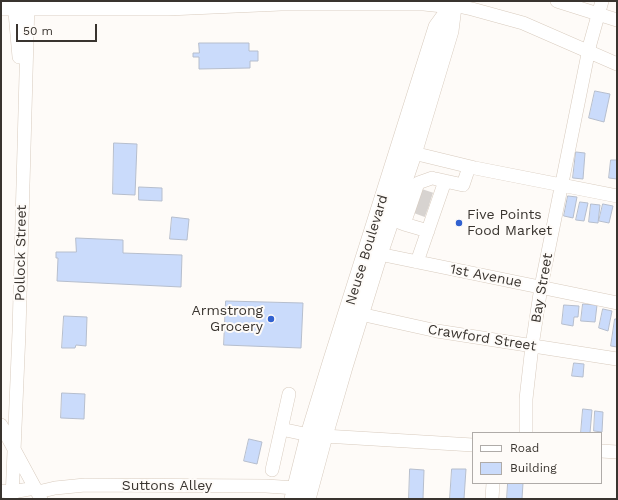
<!DOCTYPE html>
<html>
<head>
<meta charset="utf-8">
<style>
  body { margin:0 }
  #map { position:relative; width:618px; height:500px; overflow:hidden; background:#fefbf8; font-family:"Work Sans",sans-serif }
  canvas { display:block }
  .frame { position:absolute; inset:0; border:2px solid #39342f; pointer-events:none }
  .legend { position:absolute; left:472px; top:432px; width:130px; height:52px; box-sizing:border-box; background:#fefbf8; border:1px solid #afaba8; margin:0; padding:5px 7px; list-style:none; font-size:12px; color:#39342f }
  .legend li { display:flex; align-items:center; gap:8px; height:20px }
  .legend b { width:20px; border:1px solid #afaba8 }
  .scale { position:absolute; left:16px; top:24px; width:81px; height:18px; box-sizing:border-box; border:2px solid #39342f; border-top:0; padding-left:5px; font-size:12px; line-height:14px; white-space:nowrap; color:#39342f; -webkit-text-stroke:3px #fefbf8; paint-order:stroke }
</style>
</head>
<body>
<div id="map">
<canvas width="618" height="500"></canvas>
<div class="frame"></div>
<ul class="legend">
<li><b style="height:5px;background:#fff"></b>Road</li>
<li><b style="height:11px;background:#cadbfb"></b>Building</li>
</ul>
<div class="scale">50 m</div>
</div>
<script>
const ctx = document.querySelector('canvas').getContext('2d');
ctx.lineJoin = 'round';
function fill(path, color) { ctx.fillStyle = color; ctx.fill(path, 'evenodd'); }
function stroke(path, color, width, dash) { ctx.strokeStyle = color; ctx.lineWidth = width; ctx.lineCap = dash ? 'butt' : 'round'; ctx.setLineDash(dash || []); ctx.stroke(path); }
function drawText(font, color, halo, rows, align = 'center') {
  ctx.font = font + ' "Work Sans",sans-serif'; ctx.lineWidth = 4; ctx.setLineDash([]); ctx.textBaseline = 'middle'; ctx.strokeStyle = halo; ctx.fillStyle = color; for (const [text, x, y, turn = 0] of rows) {
    ctx.save(); ctx.translate(x, y); ctx.rotate((+turn || 0) * Math.PI / 180); ctx.textAlign = isNaN(turn) ? turn : align; if (halo) ctx.strokeText(text, 0, 0); ctx.fillText(text, 0, 0); ctx.restore();
  }
}
const building = new Path2D(`
  M199,43H249V51H258V61H250V68L199,69V57H193V53H199Z
  M595,91L610,94L604,122L589,118Z
  M114,143L137,144L135,195L113,194Z
  M576,152L585,153L583,179L573,178Z
  M611,160H617V179L609,178Z
  M139,187L162,188V201L139,200Z
  M568,196L577,197L573,218L564,216Z
  M580,202L588,203L584,221L576,220Z
  M591,204L600,205L598,223L589,222Z
  M603,204L613,206L609,223L599,221Z
  M172,217L189,219L187,240L170,239Z
  M76,238L123,240V253L182,255L181,287L57,281L58,258H56V252H76Z
  M226,301L303,303L301,348L224,345Z
  M583,304L597,305L595,322L581,321Z
  M564,305L579,306L578,317H574L573,326L562,324Z
  M603,309L612,311L608,331L599,328Z
  M64,316L87,317L86,346L76,345L75,348H62Z
  M615,319H617V347L611,346Z
  M574,363L584,364L583,377L572,376Z
  M62,393L85,394L84,419L61,418Z
  M583,409L592,410L590,433H581Z
  M595,411L603,412L602,432L594,431Z
  M249,439L262,442L257,464L244,461Z
  M410,469L424,470L423,499H409Z
  M452,469H466L464,499H450Z
  M508,483H523L522,499H507Z`);
const minorTunnel = new Path2D(`
  M419,195L431,199
  M416,207L427,211`);
const minor = new Path2D(`
  M14,1L19,57
  M557,1L617,20
  M453,5L472,9L523,23L617,64
  M405,151L475,168L617,196
  M436,179L463,185L469,167
  M391,219L404,224L418,183L432,178
  M404,224L428,231
  M379,254L617,303
  M417,262L445,181
  M351,312L437,331L617,359
  M1,425L41,499
  M281,429L309,435L324,436L473,445
  M526,433V399L532,346L541,287L590,44L602,1
  M601,451L617,452
  M272,470L289,394
  M1,491L12,492L35,488
  M38,492L55,488L85,485L266,486L296,488
  M12,499L19,332L28,1
  M492,499L493,483`);
const major = new Path2D(`
  M1,7H168L281,2H424L453,5
  M293,499L309,435L331,363L437,27L453,5
  M307,499L324,436L344,367L379,254L413,154L450,31L453,7`);
const markers = [
  [459,223,4,"#3161d0"],
  [271,319,4,"#3161d0"]
];
const poiNames = [
  ["Five Points",467,215],
  ["Food Market",467,231],
  ["Armstrong",263,311,"right"],
  ["Grocery",263,327,"right"]
];
const streetNames = [
  ["Neuse Boulevard",367,250,-73],
  ["Pollock Street",21,253,-89],
  ["1st Avenue",486,276,11],
  ["Bay Street",542,288,-80],
  ["Crawford Street",482,338,9],
  ["Suttons Alley",167,486]
];
fill(building, '#cadbfb');
stroke(building, '#b6becd', 1);
stroke(minorTunnel, '#d7d3d0', 13, [13, 6]);
stroke(minor, '#d8cbbe', 14);
stroke(major, '#d8cbbe', 18);
stroke(minor, '#fff', 13);
stroke(major, '#fff', 17);
for (const [x, y, r, color] of markers) { const dot = new Path2D(); dot.arc(x, y, r, 0, 2 * Math.PI); ctx.fillStyle = color; ctx.fill(dot); stroke(dot, '#fefbf8', 1.5); }
drawText('14px', '#39342f', '#fefbf8', poiNames, 'left');
drawText('14px', '#39342f', '#fefbf8', streetNames);
</script>
</body>
</html>
